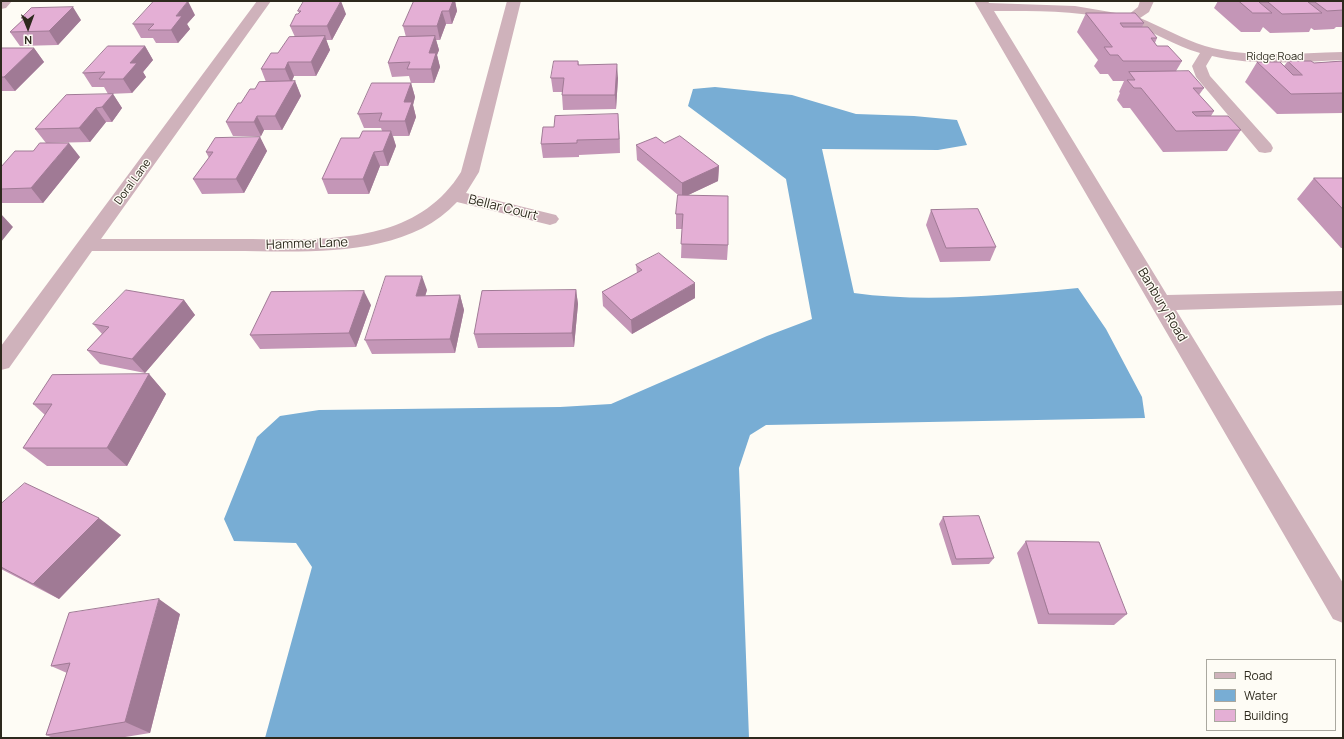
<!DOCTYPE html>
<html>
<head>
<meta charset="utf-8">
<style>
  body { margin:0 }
  #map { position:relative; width:1344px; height:739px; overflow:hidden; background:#fefcf5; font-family:Manrope,sans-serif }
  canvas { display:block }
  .frame { position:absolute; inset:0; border:2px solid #2d291d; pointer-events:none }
  .legend { position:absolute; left:1206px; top:659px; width:130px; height:72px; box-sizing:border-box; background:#fefcf5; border:1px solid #aaa89f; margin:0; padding:5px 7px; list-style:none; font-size:12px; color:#2d291d }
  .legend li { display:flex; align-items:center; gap:8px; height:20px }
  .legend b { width:20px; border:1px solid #aaa89f }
  .north { position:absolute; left:8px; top:8px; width:40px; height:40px; -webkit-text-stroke:3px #fefcf5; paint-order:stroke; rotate:179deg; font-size:11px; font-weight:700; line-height:16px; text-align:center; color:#2d291d }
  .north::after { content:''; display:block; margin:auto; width:14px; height:18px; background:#2d291d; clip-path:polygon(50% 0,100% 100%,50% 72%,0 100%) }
</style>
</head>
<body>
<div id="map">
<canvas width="1344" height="739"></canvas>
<div class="frame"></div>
<ul class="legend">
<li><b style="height:5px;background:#cfb2bb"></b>Road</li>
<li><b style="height:11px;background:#78add4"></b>Water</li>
<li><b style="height:11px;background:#e4afd5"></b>Building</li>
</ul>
<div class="north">N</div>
</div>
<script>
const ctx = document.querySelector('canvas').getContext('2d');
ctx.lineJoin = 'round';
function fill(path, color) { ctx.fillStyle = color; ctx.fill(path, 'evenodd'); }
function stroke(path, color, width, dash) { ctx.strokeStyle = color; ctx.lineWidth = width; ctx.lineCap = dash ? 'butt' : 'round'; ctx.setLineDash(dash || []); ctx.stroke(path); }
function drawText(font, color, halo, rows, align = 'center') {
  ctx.font = font + ' Manrope,sans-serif'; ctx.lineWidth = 3; ctx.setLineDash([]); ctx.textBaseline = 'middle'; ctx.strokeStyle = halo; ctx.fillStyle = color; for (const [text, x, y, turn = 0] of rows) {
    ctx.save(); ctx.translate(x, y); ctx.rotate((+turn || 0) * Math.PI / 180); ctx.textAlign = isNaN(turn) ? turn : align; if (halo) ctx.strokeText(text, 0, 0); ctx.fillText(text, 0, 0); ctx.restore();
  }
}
const water = new Path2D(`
  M715,87L792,95L856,114L914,116L957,120L967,145L938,150L822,149L854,293C924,303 1008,295 1078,288L1106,329L1142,397L1145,418L766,425L750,435L739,468L749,738H265L312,567L296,543L234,541L224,519L257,437L280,416L319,410L560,407L611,404L767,336L812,319L786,179L688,106L693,89Z`);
const minor = new Path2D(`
  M1,1H12L6,8L1,9Z
  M257,1H271L101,239C148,239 194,239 241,239C319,239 414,248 461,172L507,1H521L479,172L466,193L556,215L559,219L556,223L550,225L457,202C404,260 303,251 232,251C185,251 139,251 92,251L9,368L1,370V346Z
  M974,1H988L989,3L1075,6L1128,15L1138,7L1140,1H1154L1149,12L1140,18C1162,27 1183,39 1205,46C1250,59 1297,53 1343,52V60C1299,62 1255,66 1212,56L1206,66L1210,76L1271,144L1273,148L1271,152L1265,153L1259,152L1196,77L1192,66L1200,53C1174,46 1152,30 1127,23C1084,10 1037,11 994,11L1167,295L1343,291V305L1176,310L1343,583V623L1333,619Z`);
const wall = new Path2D(`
  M414,1H455L457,11L452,24H446L440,40H436L439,50L437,55L440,67L434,83H411L415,97L413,105L416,117L409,136H393L396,146L388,166H380L369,194H328L322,179L359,138L382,131L381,128H364L358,114L411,83L409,76L392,77L388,63L406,37L403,26Z
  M1218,1H1343V27H1336L1334,29L1314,30L1311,28L1309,32L1270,33L1263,27L1260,32H1241L1214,8Z
  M298,11L346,14L332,40H326L330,50L316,76H294L292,81H295L301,96L282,130H264L261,136H233L226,122L241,103L255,89L266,82L261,69L295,37L290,26L299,13Z
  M1086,13L1144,23L1142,27L1157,38L1155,43L1157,46L1182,61L1176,71L1204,88L1199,95L1214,111L1211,116L1241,130L1227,151L1163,152L1130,108H1123L1117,100L1120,93L1119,92L1124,81H1113L1108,74H1100L1094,66L1098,60L1077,32Z
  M195,15L187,24L190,29L178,43H156L153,38H141L133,24Z
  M21,18L81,20L58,45L20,46L10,32L23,20Z
  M145,46L153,60L143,72L146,77L132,93L108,94L104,87H92L83,73Z
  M1,48H34L44,62L15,91H1Z
  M578,61L579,65L618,78L616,109L563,110L562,95V92H553L551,78Z
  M1288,61L1314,63L1343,61V113L1277,114L1245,82L1257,62L1284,66Z
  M113,94L122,108L112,122H106L90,142L46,143L35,129Z
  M619,129L620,153L579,155V157L543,158L541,144Z
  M260,137L267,151L244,193L202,194L193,179L209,158L206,152Z
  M664,143L719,166L718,181L688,195L728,245L727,260L681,258L682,229H676V214L678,195L637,160L636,145Z
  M80,157L43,203H1V167Z
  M1314,178H1343V248H1341L1297,199Z
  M931,210L996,247L990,261L940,262L926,225Z
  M636,265L695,298L632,334L603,306L602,292L637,273Z
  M427,290L425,296L460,295L464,310L455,353L372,354L365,340Z
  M576,290L578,304L574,347L478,348L474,334Z
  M184,300L195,315L145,373L100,364L87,350L102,334L93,324Z
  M371,305L356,347L260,349L250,335Z
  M149,374L166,394L127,466H47L23,448L45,415L33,404Z
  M1,504L121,535L59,599L1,569Z
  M943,517L994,558L989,564L952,565L939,524Z
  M1026,541L1127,614L1114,625L1038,624L1017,553Z
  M180,614L150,733L119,738H53L46,735L67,673L51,666Z`);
const shadedWall = new Path2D(`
  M188,1L195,15L187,24L190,29L178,43L171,30L176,16Z
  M341,1L346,14L332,40L327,26Z
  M453,1H455L457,11L452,24L449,11Z
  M73,7L81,20L58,45L49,31Z
  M442,11L446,24L440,40L437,26Z
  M325,36L330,50L316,76L311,62Z
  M435,36L439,50L437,55L440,67L434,83L431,69L429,53Z
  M145,46L153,60L143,72L146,77L132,93L123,79L130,63Z
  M34,48L44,62L15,91L4,77Z
  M288,62L294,76L291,83L285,69Z
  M617,64L618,78L616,109L615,95Z
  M295,81L301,96L282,130L275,116Z
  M411,83L415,97L413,105L416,117L409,136L405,121L404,102Z
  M113,94L122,108L112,122L102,107Z
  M96,108L106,122L90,142L79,128Z
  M618,114L619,129L620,153L619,139Z
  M257,116L264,130L261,136L254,122Z
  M391,131L396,146L388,166L383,151Z
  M260,137L267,151L244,193L236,179Z
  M69,143L80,157L43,203L31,188Z
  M374,152L380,166L369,194L363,179Z
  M719,166L718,181L682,198V183Z
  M1,214L13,227L1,242Z
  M422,276L427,290L421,310L416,296Z
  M695,283V298L632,334L631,320Z
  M576,290L578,304L574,347L572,333Z
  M364,291L371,305L356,347L349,333Z
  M460,295L464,310L455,353L450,339Z
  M184,300L195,315L145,373L132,359Z
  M149,374L166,394L127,466L107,448Z
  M99,518L121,535L59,599L33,584Z
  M159,599L180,614L150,733L125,722Z`);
const building = new Path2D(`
  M154,1H188L176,16H182L171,30H148L154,24H133Z
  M304,1H341L327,26H290L296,14H298L301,11H298Z
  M414,1H453L449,11H442L437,26H403Z
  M1239,1H1343V10L1327,11L1315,2H1308L1322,13L1282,14L1268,2H1259L1272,13H1253Z
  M73,7L49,31L10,32L26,17L21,18L31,8Z
  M1086,13H1135L1144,23H1120L1123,27H1148L1157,38H1151L1157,46H1168L1182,61H1123L1118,55H1110L1104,47H1112Z
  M325,36L311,62H288L285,69H261L271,53H278L289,37Z
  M435,36L429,53H436L431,69H407L410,62L388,63L399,37Z
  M108,46H145L130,63H137L123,79H99L105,72L83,73Z
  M1,48H34L4,77H1Z
  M554,61H578V65L617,64L615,95H562L564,78H551Z
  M1288,61H1311L1314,63L1343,61V93L1291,94L1257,62H1280L1293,75H1302Z
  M1189,71L1204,88H1193L1214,111L1192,112L1196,116H1228L1241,130L1176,131L1141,88H1134L1127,80H1135L1129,72Z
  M295,81L275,116H257L254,122H226L238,103H241L250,89H255L259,82Z
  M372,83H411L404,102H412L405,121H379L382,113L358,114Z
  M113,94L102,107L96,108L79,128L35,129L66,95Z
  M618,114L619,139L577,140V143L541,144L543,127H554L555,116Z
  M363,131H391L383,151L374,152L363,179H322L341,138H359Z
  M680,136L719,166L682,183L636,145L656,137L664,143Z
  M260,137L236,179H193L213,152H206L215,138Z
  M40,143H69L31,188L1,189V167L15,151H33Z
  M1314,178H1343V209Z
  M678,195L728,196V245L681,244L683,214H676Z
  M978,209L996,247L946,248L931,210Z
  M659,253L695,283L631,320L602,292L642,270L636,265Z
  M386,276H422L416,296L460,295L450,339L365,340Z
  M126,290L184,300L132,359L87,350L109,327L93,324Z
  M576,290L572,333L474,334L482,291Z
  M364,291L349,333L250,335L271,292Z
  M149,374L107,448H23L52,404H33L52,375Z
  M25,483L99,518L33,584L1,567V504Z
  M979,516L994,558L956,559L943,517Z
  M1026,541L1099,542L1127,614H1049Z
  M159,599L125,722L46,735L70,663L51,666L69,613Z`);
const farStreetnames = [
  ["Ridge Road",1275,57],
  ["Doral Lane",133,182,-54]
];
const streetNames = [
  ["Bellar Court",503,208,14],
  ["Hammer Lane",307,244,-2],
  ["Banbury Road",1162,305,59]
];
fill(water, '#78add4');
fill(minor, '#cfb2bb');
fill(wall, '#c496b7');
fill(shadedWall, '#a07a95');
fill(building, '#e4afd5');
stroke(building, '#a07a95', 1);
drawText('11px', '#2d291d', '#fefcf5', farStreetnames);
drawText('13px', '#2d291d', '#fefcf5', streetNames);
</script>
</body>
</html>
